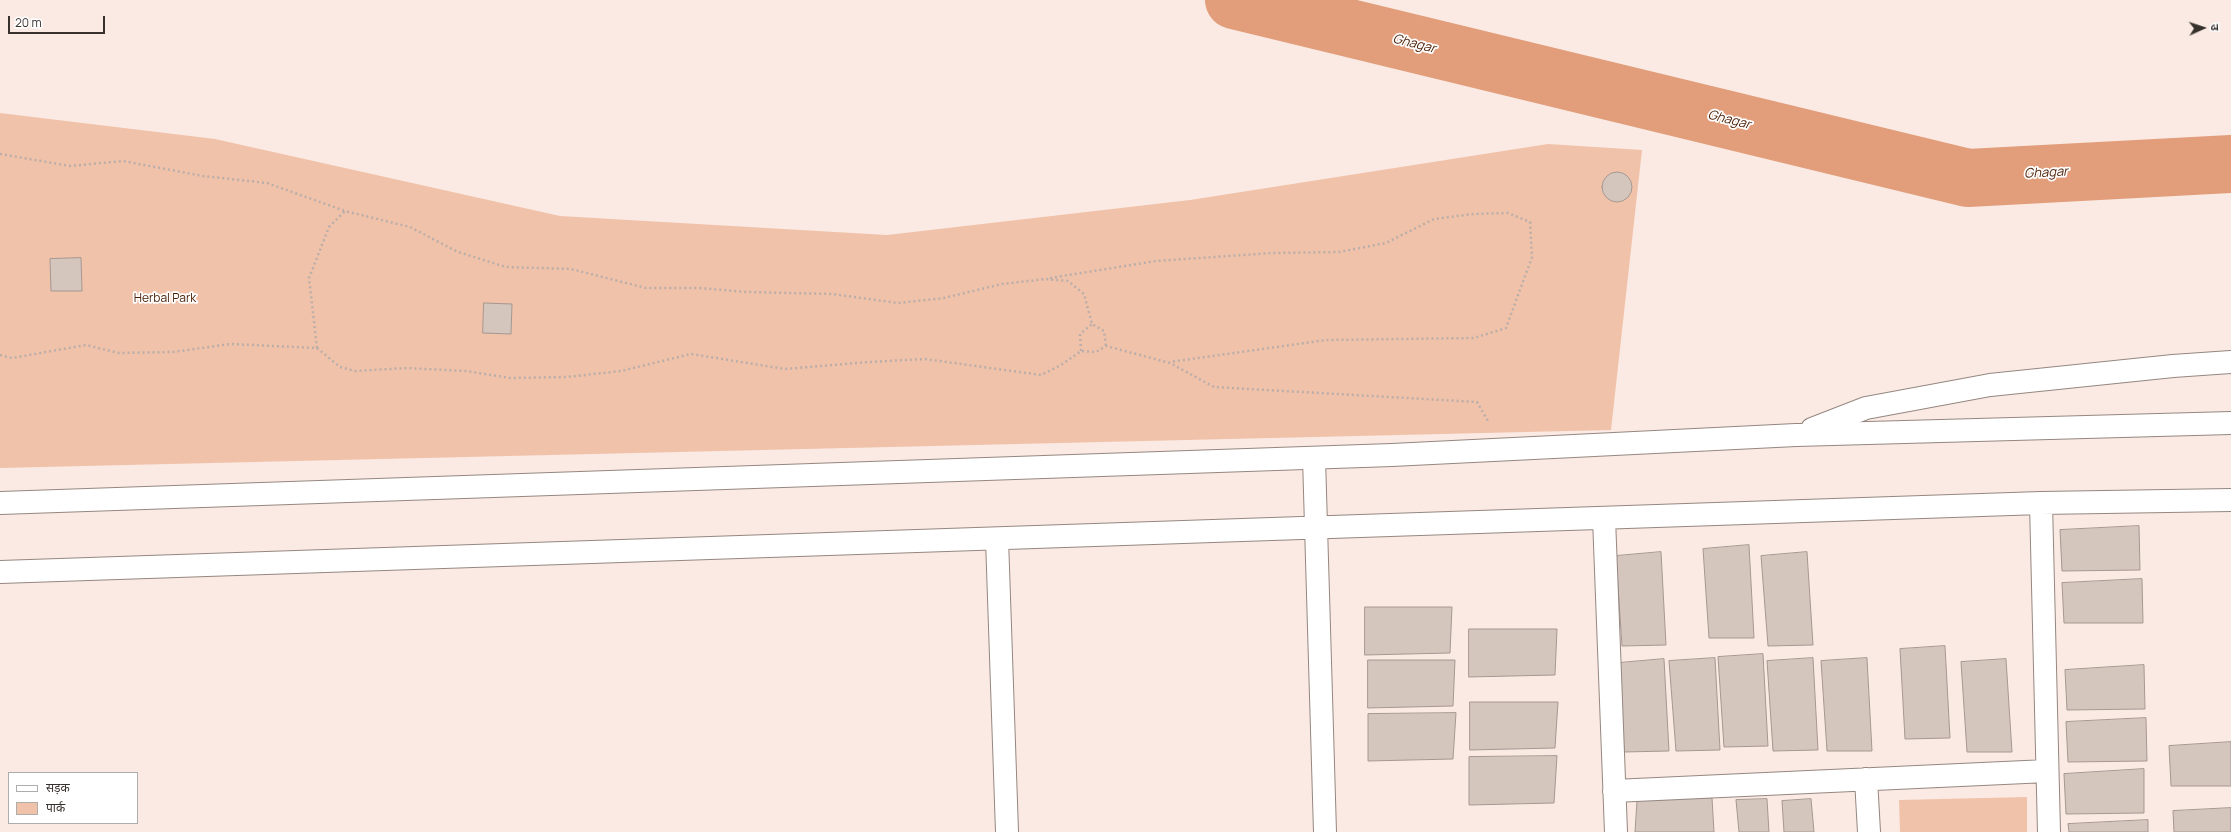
<!DOCTYPE html>
<html>
<head>
<meta charset="utf-8">
<style>
  body { margin:0 }
  #map { position:relative; width:2231px; height:832px; overflow:hidden; background:#faeae3; font-family:Manrope,"Noto Sans Devanagari",sans-serif }
  canvas { display:block }
  .legend { position:absolute; left:8px; top:772px; width:130px; height:52px; box-sizing:border-box; background:#fff; border:1px solid #afadab; margin:0; padding:5px 7px; list-style:none; font-size:12px; color:#37312e }
  .legend li { display:flex; align-items:center; gap:8px; height:20px }
  .legend b { width:20px; border:1px solid #afadab }
  .north { position:absolute; left:2183px; top:8px; width:40px; height:40px; -webkit-text-stroke:3px #fff; paint-order:stroke; rotate:87deg; font-size:11px; font-weight:700; line-height:16px; text-align:center; color:#37312e }
  .north::after { content:''; display:block; margin:auto; width:14px; height:18px; background:#37312e; clip-path:polygon(50% 0,100% 100%,50% 72%,0 100%) }
  .scale { position:absolute; left:8px; top:16px; width:97px; height:18px; box-sizing:border-box; border:2px solid #37312e; border-top:0; padding-left:5px; font-size:12px; line-height:14px; white-space:nowrap; color:#37312e; -webkit-text-stroke:3px #fff; paint-order:stroke }
</style>
</head>
<body>
<div id="map">
<canvas width="2231" height="832"></canvas>
<ul class="legend">
<li><b style="height:5px;background:#fff"></b>सड़क</li>
<li><b style="height:11px;background:#f1c2aa"></b>पार्क</li>
</ul>
<div class="north">उ</div>
<div class="scale">20 m</div>
</div>
<script>
const ctx = document.querySelector('canvas').getContext('2d');
ctx.lineJoin = 'round';
function fill(path, color) { ctx.fillStyle = color; ctx.fill(path, 'evenodd'); }
function stroke(path, color, width, dash) { ctx.strokeStyle = color; ctx.lineWidth = width; ctx.lineCap = dash ? 'butt' : 'round'; ctx.setLineDash(dash || []); ctx.stroke(path); }
function drawText(font, color, halo, rows, align = 'center') {
  ctx.font = font + ' Manrope,sans-serif'; ctx.lineWidth = 3.5; ctx.setLineDash([]); ctx.textBaseline = 'middle'; ctx.strokeStyle = halo; ctx.fillStyle = color; for (const [text, x, y, turn = 0] of rows) {
    ctx.save(); ctx.translate(x, y); ctx.rotate((+turn || 0) * Math.PI / 180); ctx.textAlign = isNaN(turn) ? turn : align; if (halo) ctx.strokeText(text, 0, 0); ctx.fillText(text, 0, 0); ctx.restore();
  }
}
const green = new Path2D(`
  M0,113L215,139L560,216L887,235L1190,200L1548,144L1642,150L1611,430L0,468Z
  M2027,797V832H1900L1899,800Z`);
const river = new Path2D(`
  M1234,0L1968,178L2231,164`);
const building = new Path2D(`
  M1602 187a15 15 0 1 1 30 0a15 15 0 1 1-30 0Z
  M81,258L82,291H51L50,259Z
  M484,303L512,304L511,334L483,333Z
  M2139,526L2140,570L2062,571L2060,530Z
  M1749,545L1754,638H1709L1703,549Z
  M1661,552L1666,645L1622,646L1616,556Z
  M1807,552L1813,645L1768,646L1761,556Z
  M2142,579L2143,623H2064L2062,583Z
  M1365,607H1452L1450,653L1365,655Z
  M1469,629H1557L1555,675L1469,677Z
  M1945,646L1950,738L1905,739L1900,649Z
  M1763,654L1768,746L1724,747L1718,657Z
  M1715,658L1720,750L1676,751L1669,661Z
  M1813,658L1818,750L1773,751L1767,661Z
  M1867,658L1872,751H1827L1821,661Z
  M1664,659L1669,751L1624,752L1619,663Z
  M2006,659L2012,752H1967L1961,662Z
  M1368,660H1455L1453,706L1368,708Z
  M2144,665L2145,709L2067,710L2065,670Z
  M1470,702H1558L1555,748L1470,750Z
  M1456,713L1453,759L1368,761V714Z
  M2146,718L2147,761L2068,762L2066,722Z
  M2231,742V786H2171L2169,746Z
  M1557,756L1554,803L1469,805V757Z
  M2144,769V813L2066,814L2064,774Z
  M1712,798L1714,832H1635L1637,801Z
  M1767,799L1769,832H1739L1736,800Z
  M1811,799L1814,832H1784L1782,801Z
  M2231,808V832H2174L2173,811Z
  M2148,820V832H2069L2068,824Z`);
const path = new Path2D(`
  M0,154L70,166L123,161L203,176L267,183L345,211L410,227L458,252L506,267L571,269L646,288H699L747,292L832,294L898,303L944,298L1002,284L1046,279L1068,281L1084,294L1092,324L1104,331L1106,346
  M1050,278L1156,261L1272,253L1339,252L1386,243L1434,219L1473,214L1508,213L1530,222L1532,257L1506,328L1474,338L1326,340L1170,362
  M317,348L309,278L329,227L345,211
  M1081,351L1080,334L1092,324
  M0,355L12,358L86,345L119,353L173,352L230,344L317,348L340,367L355,371L407,368L466,371L510,378L567,377L621,371L691,354L785,369L869,362L925,359L1041,375L1061,365L1081,351L1096,352L1106,346L1170,363L1214,387L1477,402L1488,421`);
const street = new Path2D(`
  M1314,458L1325,832
  M2041,503L2049,832
  M1604,518L1616,832
  M997,539L1007,832
  M0,572L2041,503L2231,500
  M1866,779L1869,832
  M1614,791L2047,771`);
const secondary = new Path2D(`
  M1812,429L1866,408L1990,385L2173,366L2231,362
  M0,503L1392,455L1796,435L2231,423`);
const parkNames = [
  ["Herbal Park",165,299]
];
const waterNames = [
  ["Ghagar",1414,44,14],
  ["Ghagar",1729,120,14],
  ["Ghagar",2046,173,-3]
];
fill(green, '#f1c2aa');
stroke(river, '#e29e7b', 58);
fill(building, '#d4c5bd');
stroke(building, '#a69891', 1);
stroke(street, '#958780', 24);
stroke(secondary, '#958780', 24);
stroke(path, '#bbaea9', 2.5, [2, 3]);
stroke(street, '#fff', 22);
stroke(secondary, '#fff', 22);
drawText('12px', '#471d03', '#fff', parkNames);
drawText('italic 13px', '#51260c', '#fff', waterNames);
</script>
</body>
</html>
